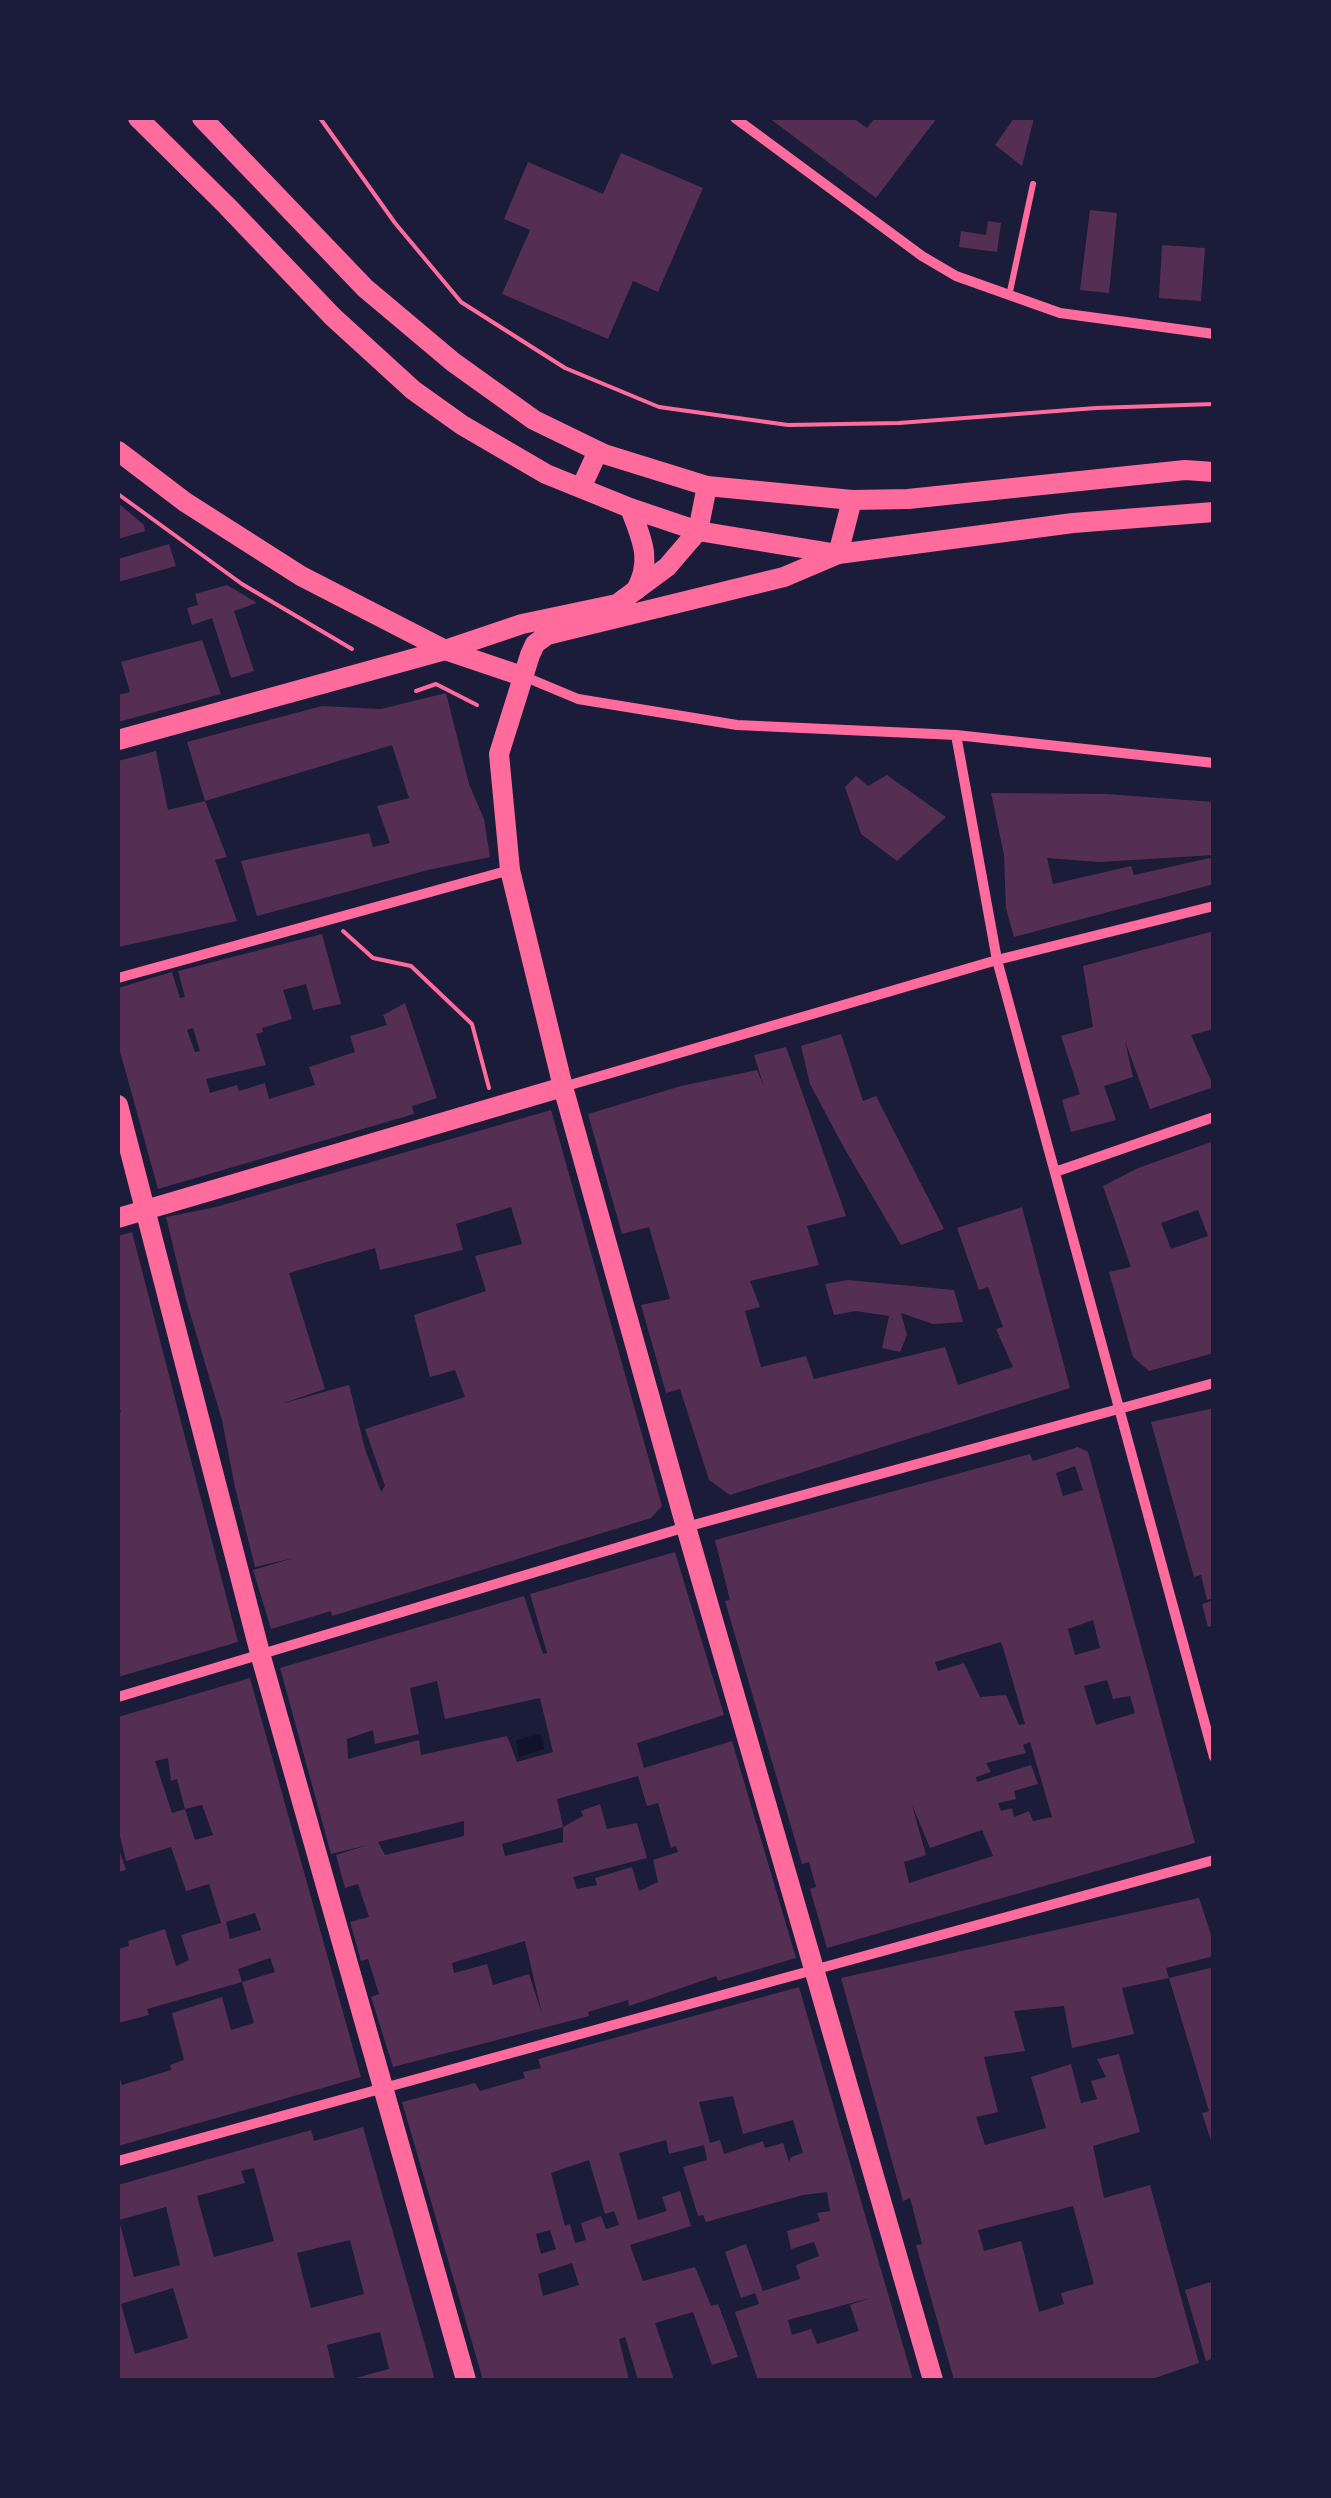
<!DOCTYPE html>
<html>
<head>
<meta charset="utf-8">
<style>
  body { margin:0 }
  #map { position:relative; width:1331px; height:2498px; overflow:hidden; background:#1b1b3a; font-family:"Source Serif 4",serif }
  canvas { display:block }
  .frame { position:absolute; inset:0; border:120px solid #1b1b3a; pointer-events:none }
</style>
</head>
<body>
<div id="map">
<canvas width="1331" height="2498"></canvas>
<div class="frame"></div>
</div>
<script>
const ctx = document.querySelector('canvas').getContext('2d');
ctx.lineJoin = 'round';
function fill(path, color) { ctx.fillStyle = color; ctx.fill(path, 'evenodd'); }
function stroke(path, color, width, dash) { ctx.strokeStyle = color; ctx.lineWidth = width; ctx.lineCap = dash ? 'butt' : 'round'; ctx.setLineDash(dash || []); ctx.stroke(path); }
const water = new Path2D(`
  M541,1734L544,1749L519,1757L516,1740Z`);
const building = new Path2D(`
  M769,118H853L867,128L875,118H937L876,198Z
  M1014,118H1034L1022,166L995,145Z
  M621,153L703,188L658,292L633,281L608,339L502,294L530,230L504,219L528,162L603,194Z
  M1090,210L1117,213L1109,293L1080,290Z
  M988,221L1001,223L997,252L959,247L961,231L986,235Z
  M1162,245L1205,248L1201,301L1159,298Z
  M118,503L144,525L145,531L118,539Z
  M169,544L176,566L118,582V559Z
  M227,585L257,603L234,611L254,671L231,678L212,618L192,625L187,608L198,605L195,594Z
  M202,640L221,694L118,722V695L130,692L121,662Z
  M446,693L469,784L484,819L490,857L428,870L257,916L241,861L369,833L373,847L390,843L377,806L409,798L392,745L205,801L227,857L215,860L237,921L118,947V761L156,751L168,810L205,801L187,742L322,706L381,709Z
  M887,775L946,817L897,861L861,834L845,787L856,776L868,786Z
  M991,793L1106,794L1214,802V855L1099,862L1047,858L1053,884L1131,866L1134,875L1214,857V884L1014,937L1006,908L1004,855Z
  M1214,931V1029L1191,1035L1214,1087L1150,1109L1125,1041L1133,1077L1104,1086L1116,1120L1071,1132L1062,1100L1080,1094L1061,1036L1093,1027L1083,966Z
  M322,934L341,1004L313,1010L306,984L283,990L292,1019L262,1028L263,1032L256,1034L266,1065L206,1079L210,1093L237,1085L239,1091L265,1083L269,1099L315,1085L309,1067L355,1052L350,1036L387,1025L383,1015L405,1003L437,1098L412,1106L414,1114L158,1189L118,1044V988L172,972L180,998L185,997L178,971ZM193,1028L200,1051L195,1052L187,1030Z
  M841,1034L863,1101L876,1096L944,1229L901,1245L843,1146L810,1084L801,1046Z
  M786,1047L846,1216L807,1226L819,1265L750,1281L760,1307L745,1311L761,1367L806,1356L814,1379L945,1347L958,1385L1013,1367L996,1329L1003,1327L988,1287L979,1290L957,1228L1022,1207L1070,1388L730,1495L709,1480L680,1389L666,1393L641,1305L670,1299L649,1227L622,1234L588,1114L681,1086L757,1070L764,1087L754,1055Z
  M551,1110L662,1506L651,1518L332,1616L331,1611L271,1629L253,1570L294,1558L255,1567L235,1487L222,1420L186,1300L166,1217L216,1207ZM511,1207L522,1244L475,1256L486,1291L414,1315L430,1377L455,1370L465,1397L365,1429L385,1486L381,1492L365,1449L349,1385L281,1404L325,1389L289,1273L375,1248L380,1270L463,1250L456,1224Z
  M1214,1141V1353L1149,1371L1133,1357L1109,1272L1131,1267L1103,1186L1138,1168ZM1198,1210L1208,1236L1171,1249L1161,1223Z
  M132,1232L238,1642L118,1677V1413L121,1412L118,1404V1236Z
  M848,1280L954,1290L963,1322L933,1324L901,1313L907,1335L900,1352L882,1348L889,1316L856,1311L834,1315L825,1284Z
  M1214,1408V1598L1207,1600L1201,1575L1194,1577L1151,1422Z
  M1078,1447L1088,1452L1195,1843L827,1948L810,1889L816,1887L809,1862L802,1864L725,1601L730,1600L715,1540L1030,1454L1033,1461ZM1075,1466L1083,1490L1063,1496L1056,1473ZM1093,1620L1100,1648L1075,1655L1068,1629ZM1001,1642L1004,1651L1025,1724L1019,1725L1006,1695L980,1697L964,1663L938,1671L935,1662ZM1107,1680L1113,1699L1130,1696L1135,1713L1096,1725L1084,1686ZM1030,1742L1052,1817L1033,1821L1029,1811L1014,1817L1012,1808L1001,1811L998,1803L1016,1799L1014,1791L1038,1784L1031,1765L977,1782L976,1777L991,1772L986,1763L1026,1753L1023,1745ZM912,1805L930,1848L982,1830L993,1856L909,1883L904,1862L926,1855Z
  M675,1552L724,1715L637,1743L644,1768L732,1741L796,1958L718,1981L716,1976L629,2006L628,2000L588,2012L589,2016L393,2067L371,1997L379,1994L368,1959L361,1961L350,1922L369,1917L358,1884L345,1888L336,1855L368,1845L331,1854L280,1668L524,1596L543,1654L547,1653L530,1594ZM437,1681L445,1719L540,1698L553,1752L517,1762L507,1736L421,1755L419,1740L348,1759L347,1739L373,1730L375,1744L419,1734L410,1688ZM638,1776L647,1806L658,1803L671,1848L676,1846L678,1852L653,1860L658,1882L639,1891L632,1867L595,1878L597,1885L577,1889L573,1877L647,1858L637,1823L607,1829L600,1804L581,1811L583,1816L563,1827V1842L505,1856L502,1844L563,1827L557,1799ZM464,1821V1836L385,1855L378,1842ZM525,1941L542,2014L529,1974L493,1985L487,1964L454,1973L452,1963Z
  M1214,1600V1625L1208,1627L1202,1604Z
  M250,1678L361,2077L118,2146V2073L122,2085L171,2070L170,2065L184,2060L172,2013L222,1997L231,2030L254,2023L242,1982L147,2009L149,2015L118,2023V1949L129,1946L128,1941L165,1929L176,1966L189,1960L181,1935L221,1923L209,1884L186,1891L171,1847L126,1861L118,1828V1717ZM168,1758L171,1781L177,1779L185,1809L202,1805L213,1835L195,1840L185,1809L172,1813L155,1761ZM255,1913L261,1930L230,1939L226,1922ZM270,1958L275,1972L242,1982L238,1969Z
  M118,1846L126,1870L118,1872Z
  M1199,1898L1214,1944V1956L1166,1968L1169,1978L1122,1988L1134,2034L1072,2048L1064,2006L1014,2011L1025,2051L984,2057L998,2112L976,2117L985,2145L1046,2128L1031,2077L1071,2064L1081,2103L1097,2099L1091,2081L1106,2077L1097,2059L1119,2054L1140,2132L1093,2146L1104,2198L1150,2185L1199,2363L1149,2380H954L916,2245L922,2244L910,2198L903,2201L841,1978ZM1073,2206L1094,2284L1061,2293L1064,2304L1039,2312L1021,2241L984,2251L978,2230Z
  M1214,1967V2147H1213L1202,2113L1209,2111L1169,1978Z
  M799,1987L913,2380H758L735,2312L759,2304L755,2293L741,2298L725,2252L746,2244L763,2291L800,2279L796,2265L819,2256L814,2242L791,2249L787,2231L820,2221L817,2213L830,2211L827,2192L803,2195L706,2222L703,2215L698,2216L683,2167L707,2160L704,2145L669,2154L666,2140L619,2153L638,2220L667,2211L662,2197L680,2191L691,2226L630,2245L643,2281L695,2267L711,2306L718,2304L738,2357L712,2365L693,2312L655,2323L674,2380H638L625,2337L619,2339L629,2380H483L402,2102L475,2083L480,2091L525,2078L523,2072L541,2068L538,2059ZM733,2096L743,2134L793,2120L803,2153L791,2157L789,2162L783,2143L765,2148L763,2141L724,2154L720,2140L710,2143L699,2102ZM589,2160L605,2214L614,2211L619,2225L606,2229L601,2216L581,2223L586,2240L575,2243L570,2224L565,2226L551,2173ZM550,2230L556,2249L541,2254L536,2234ZM572,2263L579,2285L543,2296L538,2274ZM870,2298L850,2305L859,2331L817,2344L811,2329L792,2335L788,2320Z
  M363,2127L435,2380H348L389,2369L380,2332L327,2345L335,2380H118V2185L311,2130L314,2141ZM254,2168L274,2241L214,2257L197,2196L245,2183L241,2171ZM166,2207L180,2265L134,2277L119,2220ZM350,2240L364,2294L311,2308L297,2253ZM173,2288L188,2338L135,2354L121,2304Z
  M1214,2281V2358L1206,2361L1185,2290Z`);
const path = new Path2D(`
  M320,118L395,223L461,302L565,368L659,407L788,425L899,423L1096,408L1214,404
  M118,494L242,584L352,649
  M416,691L436,684L477,705
  M343,931L373,958L411,966L472,1024L489,1088`);
const service = new Path2D(`
  M1009,296L1033,184`);
const minor = new Path2D(`
  M735,118L922,256L956,276L1060,313L1214,334
  M523,676L578,699L737,725L956,735L1214,763
  M956,735L997,960L1214,1757
  M118,978L510,870
  M563,1087L997,960L1214,906
  M1055,1172L1214,1117
  M118,1697L686,1527L1214,1383
  M118,2161L1214,1860`);
const secondary = new Path2D(`
  M118,451L185,502L301,576L445,650L522,676
  M852,500L838,554L784,577L547,635L535,644L530,655L499,754L510,870L563,1087L686,1527L933,2380
  M118,740L445,650L522,624L617,604L667,567L698,531L707,486
  M118,1105L261,1657L466,2380
  M118,1218L563,1087`);
const primary = new Path2D(`
  M138,118L227,206L333,317L413,390L462,425L546,474L630,508L698,531L838,554L1073,523L1214,512
  M202,118L365,288L453,362L534,420L604,454L707,486L852,500L908,499L1185,470L1214,472
  M581,488L598,451
  M630,508C641,538 653,559 636,590`);
fill(water, '#12122b');
fill(building, '#542f53');
stroke(path, '#ff6b9d', 4);
stroke(service, '#ff6b9d', 6);
stroke(minor, '#ff6b9d', 10);
stroke(secondary, '#ff6b9d', 20);
stroke(primary, '#ff6b9d', 20);
</script>
</body>
</html>
